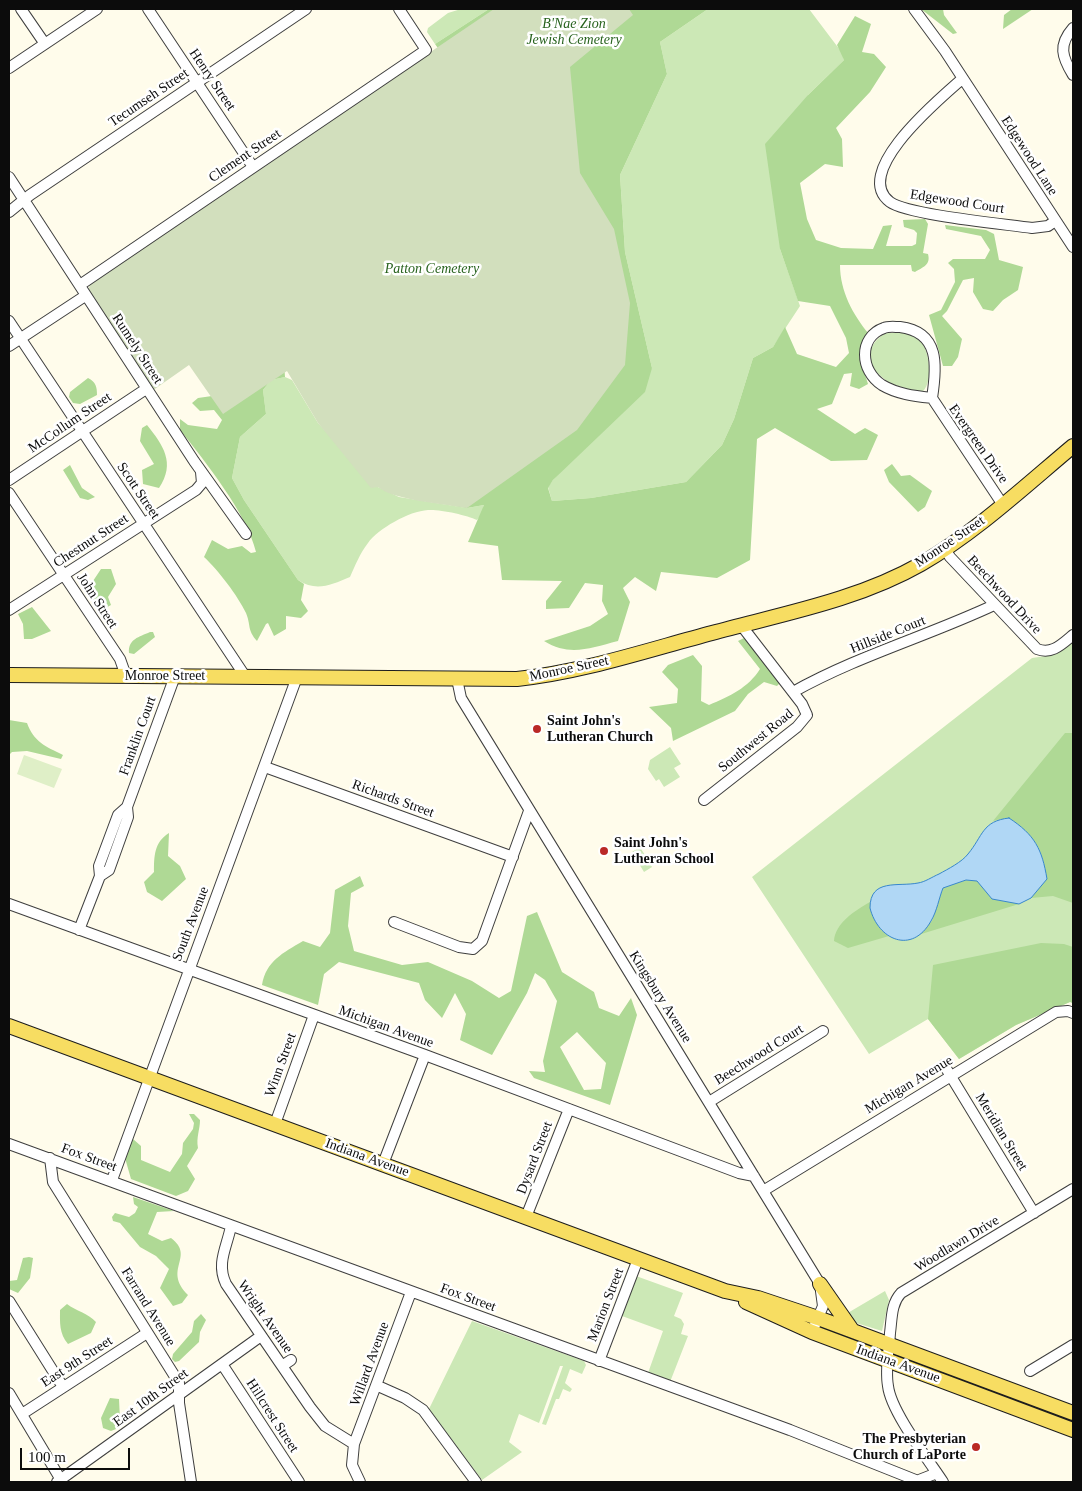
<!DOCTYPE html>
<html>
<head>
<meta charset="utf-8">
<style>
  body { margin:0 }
  #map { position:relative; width:1082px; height:1491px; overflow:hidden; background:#fffceb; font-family:"Times New Roman",serif }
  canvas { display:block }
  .frame { position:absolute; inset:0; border:10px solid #0c0c0c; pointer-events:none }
  .scale { position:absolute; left:20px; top:1448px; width:110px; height:22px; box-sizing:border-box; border:2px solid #0c0c0c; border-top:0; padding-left:6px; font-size:15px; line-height:18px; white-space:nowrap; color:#0c0c0c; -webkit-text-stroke:4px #fff; paint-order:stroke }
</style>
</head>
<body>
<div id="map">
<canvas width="1082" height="1491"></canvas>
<div class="frame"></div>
<div class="scale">100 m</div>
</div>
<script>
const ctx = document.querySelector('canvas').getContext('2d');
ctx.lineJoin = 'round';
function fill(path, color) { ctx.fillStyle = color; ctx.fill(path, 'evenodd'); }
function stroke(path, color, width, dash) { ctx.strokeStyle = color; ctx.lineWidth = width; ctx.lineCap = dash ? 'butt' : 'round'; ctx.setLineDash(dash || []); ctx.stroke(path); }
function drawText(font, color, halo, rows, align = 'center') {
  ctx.font = font + ' "Times New Roman",serif'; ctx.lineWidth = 5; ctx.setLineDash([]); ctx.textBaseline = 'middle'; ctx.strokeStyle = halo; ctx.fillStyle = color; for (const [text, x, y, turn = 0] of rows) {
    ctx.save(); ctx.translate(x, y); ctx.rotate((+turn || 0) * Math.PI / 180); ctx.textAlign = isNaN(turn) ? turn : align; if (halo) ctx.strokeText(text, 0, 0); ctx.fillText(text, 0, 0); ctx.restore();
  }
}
const green = new Path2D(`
  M461,9H489L435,44L427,32L428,28L448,13Z
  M708,9H809L843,54L844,60L808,95L780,249L800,306L773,347L753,358L734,419L722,445L686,482L591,498L552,501L548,487L553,480L652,368L625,252L620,175L667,74L660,42Z
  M886,333C896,333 909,331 917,337C930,345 935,387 920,393L889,383L870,367C868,351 872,341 886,333Z
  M285,377L292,380L318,423L378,487L399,497L467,508L484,505L482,514L477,520C467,515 439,509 428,510C409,511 378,529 368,543C360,553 355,566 350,577C331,585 316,592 298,580L244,500L232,478L240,437L266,414L263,390L271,380Z
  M1073,640V1003L1070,1002L1016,1025L959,1059L928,1019L869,1054L752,877L1032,658L1053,655Z
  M670,747L681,764L674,768L680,777L664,787L659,779L656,781L648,769L650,760Z
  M640,847L652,867L644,872L632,852Z
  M636,1276L683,1293L674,1316L681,1319L684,1324L681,1334L688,1336L670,1382L648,1373L663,1331L622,1316Z
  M885,1291L889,1300L882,1331L853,1322L846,1314Z
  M472,1321L584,1361L586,1365L582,1374L570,1369L565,1383L572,1389L570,1392L563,1389L559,1399H556L546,1425L542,1424L563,1366H560L539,1423L519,1414L509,1442L522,1452L482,1480L429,1409Z`);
const forest = new Path2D(`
  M489,9H708L660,42L667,74L620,175L625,252L652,368L645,392L553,480L548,488L552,501L591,498L686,482L722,445L734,419L753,358L773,347L785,327L797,354L836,367L849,353L846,338L830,306L798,301L780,249L765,144L808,95L844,60L837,45L855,16L871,24L862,52L874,54L886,67L870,92L836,128L842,139L843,167L825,164L800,183L807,219L816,240L841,248L873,249L883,226L892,225L886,246H912L916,244L917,233L914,230L904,227L903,220L925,219L928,224L923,253L928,254C931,265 923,267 915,272L912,271L911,265H840C840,291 853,315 869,334L859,356L868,384L859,389L850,386L852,373L844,374L832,404L817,409L855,434L865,428L878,435L867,460L831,461L775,428L757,439L750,560L717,578L661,572L656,591L635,577L623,588L630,602L618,641C590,648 570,657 544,641L590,626L608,614L602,601L603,585L585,583L569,608L546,609V601L562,581L502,580L498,546L468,542L484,505L467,508L409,498L440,51L435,44Z
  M921,9H943L944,15L957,33L953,34Z
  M1012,9H1033L1003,29L1004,15Z
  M945,225L986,230L994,234L999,260L1023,267L1018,290L1003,300L993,311L983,309L973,292L974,278L963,280L947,311L942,316L962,339L958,357L952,366H943L929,315L941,310L955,282L954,269L948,263L953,259H985L990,250L981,236L946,229Z
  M284,364L285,377L271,380L263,390L266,414L240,437L232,478L244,500L298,580L304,584L301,600L308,611L301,618L286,616V629L274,636L268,623L266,624L257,641C247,630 251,625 246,613C238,596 218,570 204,557L212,540L228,549L242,546L251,553L256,552C247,514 205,461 180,430V419L188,425L217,429L222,420L214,410L200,411L192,403L198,398L219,395Z
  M88,378C96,382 97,387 97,395L80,404L73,403L69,397L70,392Z
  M147,425C163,445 176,463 159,488L143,484L142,470L154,464L140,441L142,428Z
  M892,464L901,476L910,475L932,491L925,507L918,512L889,482L884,470Z
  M70,465L82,488L95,497L88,500L80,498L63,470Z
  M101,569H111L116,584L108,597L111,605L102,610L95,604L87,590Z
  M32,607L51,631L32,639H24L23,624L18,614Z
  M150,632H153L155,637L134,654L129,653C128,639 139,637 150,632Z
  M744,638L781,682L777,686L764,682L748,694L735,711L673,741L671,728L649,707L677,703L678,689L662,672L668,665L693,655L702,666L701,701L709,705C730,696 748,688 760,669L738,641Z
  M9,720L27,723C34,742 45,746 63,755L61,759L27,751L12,752L9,755Z
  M1065,733H1073V903L1053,896L1031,898L1047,879C1040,838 1035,838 1001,819L993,821Z
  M169,833L168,856L180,866L186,879L162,901L147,892L144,882L154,872C154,857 154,842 169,833Z
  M360,876L364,886L351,893L348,926L354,951L402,965L428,962L472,981L499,998L511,991L527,916L537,912L562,972L594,992L599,1008L619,1016L631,998L637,1015L610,1105L534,1078L529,1071L545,1072L543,1061L557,1001L545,980L535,973L527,993L492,1055L460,1040L466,1014L455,993L442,1018L425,1000L419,983L339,962L324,974L318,1005L262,985C266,961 283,953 303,941L320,947L330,933L335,890ZM577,1032L606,1063L601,1089L584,1090L560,1047Z
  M966,880L977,881L992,899L1019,904L918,935L932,921L943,888Z
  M870,902C870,913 880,930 889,936L848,948L834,941C835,923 856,910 870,902Z
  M1041,943L1064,944L1073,947V1003L1070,1002L1016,1025L959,1059L928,1019L933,965Z
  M189,1114H194L200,1120C200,1130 196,1137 198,1148L187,1166L195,1179L188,1191L176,1196L131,1179L125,1158L133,1139L141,1146V1160L170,1172L182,1154L183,1143L193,1129L194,1123Z
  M133,1197L174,1211L157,1212L148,1234L162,1241L171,1238C196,1257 162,1269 188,1295L182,1303L173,1306L160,1288L169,1269L156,1256L140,1247L120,1223L113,1221L112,1217L115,1213L129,1217L135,1213L138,1207L134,1204Z
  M29,1257L33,1258L30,1278L18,1293L9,1289V1281L17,1280L23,1258Z
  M67,1304C76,1311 88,1313 96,1322L91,1333L68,1344C59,1333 60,1323 60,1310Z
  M201,1314L206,1320L200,1332L199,1342L179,1361L175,1362L172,1359L173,1354L192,1332L194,1321Z
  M110,1398L119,1399L120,1420L116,1429L111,1431L103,1428L101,1418Z`);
const cemetery = new Path2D(`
  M494,9H629L633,15L570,67L580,173L614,229L630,303L625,365L577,430L467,508C445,504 393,500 378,487L371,488L318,423L287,371L223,414L189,365L152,391L88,290L91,282Z`);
const pitch = new Path2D(`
  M24,755L62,769L54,788L17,774Z`);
const water = new Path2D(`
  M1009,818C1035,835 1042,849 1047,879L1031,898L1019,904L992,899L977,881L966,880L943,888C939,898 937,911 931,921C912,955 878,940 870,908C870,878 898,887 918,883C925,882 932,877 939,874C948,869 962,862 968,854C983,836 982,821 1009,818Z`);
const minor = new Path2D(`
  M21,9L45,44
  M148,9L253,167
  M914,9L945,51L1073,247
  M1073,28C1058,45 1062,57 1073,75
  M9,68L97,9
  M962,79C942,97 850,172 890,202C908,215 1005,224 1032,228L1048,226L1055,221
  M9,177L194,461L246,534
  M9,212L30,195L306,9
  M80,285L426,50L399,9
  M9,321L245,676
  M900,327C940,332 937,366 932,398C915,396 897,394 882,385C860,371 858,337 884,328C888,326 895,327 900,327Z
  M9,346L85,296
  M932,398L1003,505
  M9,480L146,389
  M9,493L120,659L126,676
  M945,549L950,557L1037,649C1052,655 1062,644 1073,635
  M9,610L196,490L202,483L201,472
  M457,679L461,698L820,1284L823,1306L812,1332
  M793,692C857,656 928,636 994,605
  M265,767L513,857
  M704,800L797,727L807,715L802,704L741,625
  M100,876L109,870L128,817L127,807L175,676
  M9,904L425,1055L739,1173L754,1176
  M394,922L459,947L473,949L482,941L529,811
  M79,930L100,876L99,866L118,815L127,807
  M944,1065L1034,1213
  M709,1102L823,1031
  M275,1124L314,1015
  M9,1144L790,1430L918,1481
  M50,1158L53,1182L179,1383V1403L191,1482
  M383,1164L425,1055
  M112,1180L297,677
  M763,1191L1056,1012L1068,1011L1073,1013
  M526,1217L569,1109
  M231,1226C227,1247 216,1263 226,1284L310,1407L325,1426L354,1444L352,1465L360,1482
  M9,1301L63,1387
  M599,1361L638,1259
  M222,1364L299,1482
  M282,1366L291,1360
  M1030,1371L1073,1345
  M378,1386L405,1398L423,1410L476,1482
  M9,1393L61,1480
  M22,1414L147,1333
  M354,1444L411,1292
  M57,1482L261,1336
  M914,1482L937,1473
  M943,1482C928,1459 891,1412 888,1386C885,1369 889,1350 890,1333C892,1318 891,1304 901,1293L1073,1189`);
const major = new Path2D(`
  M9,675L517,679C583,672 648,650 712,633C782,614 858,600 921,564C976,532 1024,487 1073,446
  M9,1026L725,1291L758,1298L818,1318L1073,1413
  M820,1284L852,1330
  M746,1302L812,1332L1073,1430`);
const markers = [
  [537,729,5,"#ba2926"],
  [604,851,5,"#ba2926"],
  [976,1447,5,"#ba2926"]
];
const parkNames = [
  ["B'Nae Zion",574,24],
  ["Jewish Cemetery",574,40],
  ["Patton Cemetery",432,269]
];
const streetNames = [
  ["Henry Street",212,80,56],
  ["Tecumseh Street",149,98,-34],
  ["Clement Street",245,156,-34],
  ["Edgewood Lane",1029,156,57],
  ["Edgewood Court",957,202,9],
  ["Rumely Street",137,349,57],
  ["McCollum Street",70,423,-34],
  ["Evergreen Drive",978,444,55],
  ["Scott Street",138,491,56],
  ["Chestnut Street",91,541,-33],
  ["Monroe Street",950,542,-34],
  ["Beechwood Drive",1004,595,47],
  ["John Street",97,601,57],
  ["Hillside Court",888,635,-22],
  ["Monroe Street",569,669,-12],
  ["Monroe Street",165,676],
  ["Franklin Court",138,736,-70],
  ["Southwest Road",756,741,-39],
  ["Richards Street",393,799,20],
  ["South Avenue",191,924,-69],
  ["Kingsbury Avenue",660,997,58],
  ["Michigan Avenue",386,1027,20],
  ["Beechwood Court",759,1055,-32],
  ["Winn Street",281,1065,-70],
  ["Michigan Avenue",909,1085,-31],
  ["Meridian Street",1001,1132,59],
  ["Fox Street",89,1158,20],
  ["Indiana Avenue",367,1158,20],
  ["Dysard Street",535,1158,-69],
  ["Woodlawn Drive",957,1244,-31],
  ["Fox Street",468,1298,20],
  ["Marion Street",606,1305,-69],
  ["Farrand Avenue",148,1307,58],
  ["Wright Avenue",265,1317,55],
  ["East 9th Street",77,1362,-33],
  ["Willard Avenue",370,1364,-70],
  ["Indiana Avenue",898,1364,20],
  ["East 10th Street",151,1398,-36],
  ["Hillcrest Street",272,1416,57]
];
const poiNames = [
  ["Saint John's",547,721],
  ["Lutheran Church",547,737],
  ["Saint John's",614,843],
  ["Lutheran School",614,859],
  ["The Presbyterian",966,1439,"right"],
  ["Church of LaPorte",966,1455,"right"]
];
fill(green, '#cce8b6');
fill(forest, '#afd995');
fill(cemetery, '#d2dfbd');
fill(pitch, '#dfefc7');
fill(water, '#b0d7f5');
stroke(water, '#3887cc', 1);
stroke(minor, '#3f3f3f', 12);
stroke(major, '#1d1d1d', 16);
stroke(minor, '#fff', 10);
stroke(major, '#f7dd62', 14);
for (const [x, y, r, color] of markers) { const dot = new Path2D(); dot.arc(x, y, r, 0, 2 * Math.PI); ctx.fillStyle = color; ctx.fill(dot); stroke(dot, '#fff', 2); }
drawText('italic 14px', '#27621d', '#fff', parkNames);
drawText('14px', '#0c0c0c', '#fff', streetNames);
drawText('bold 14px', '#0c0c0c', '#fff', poiNames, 'left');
</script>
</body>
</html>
